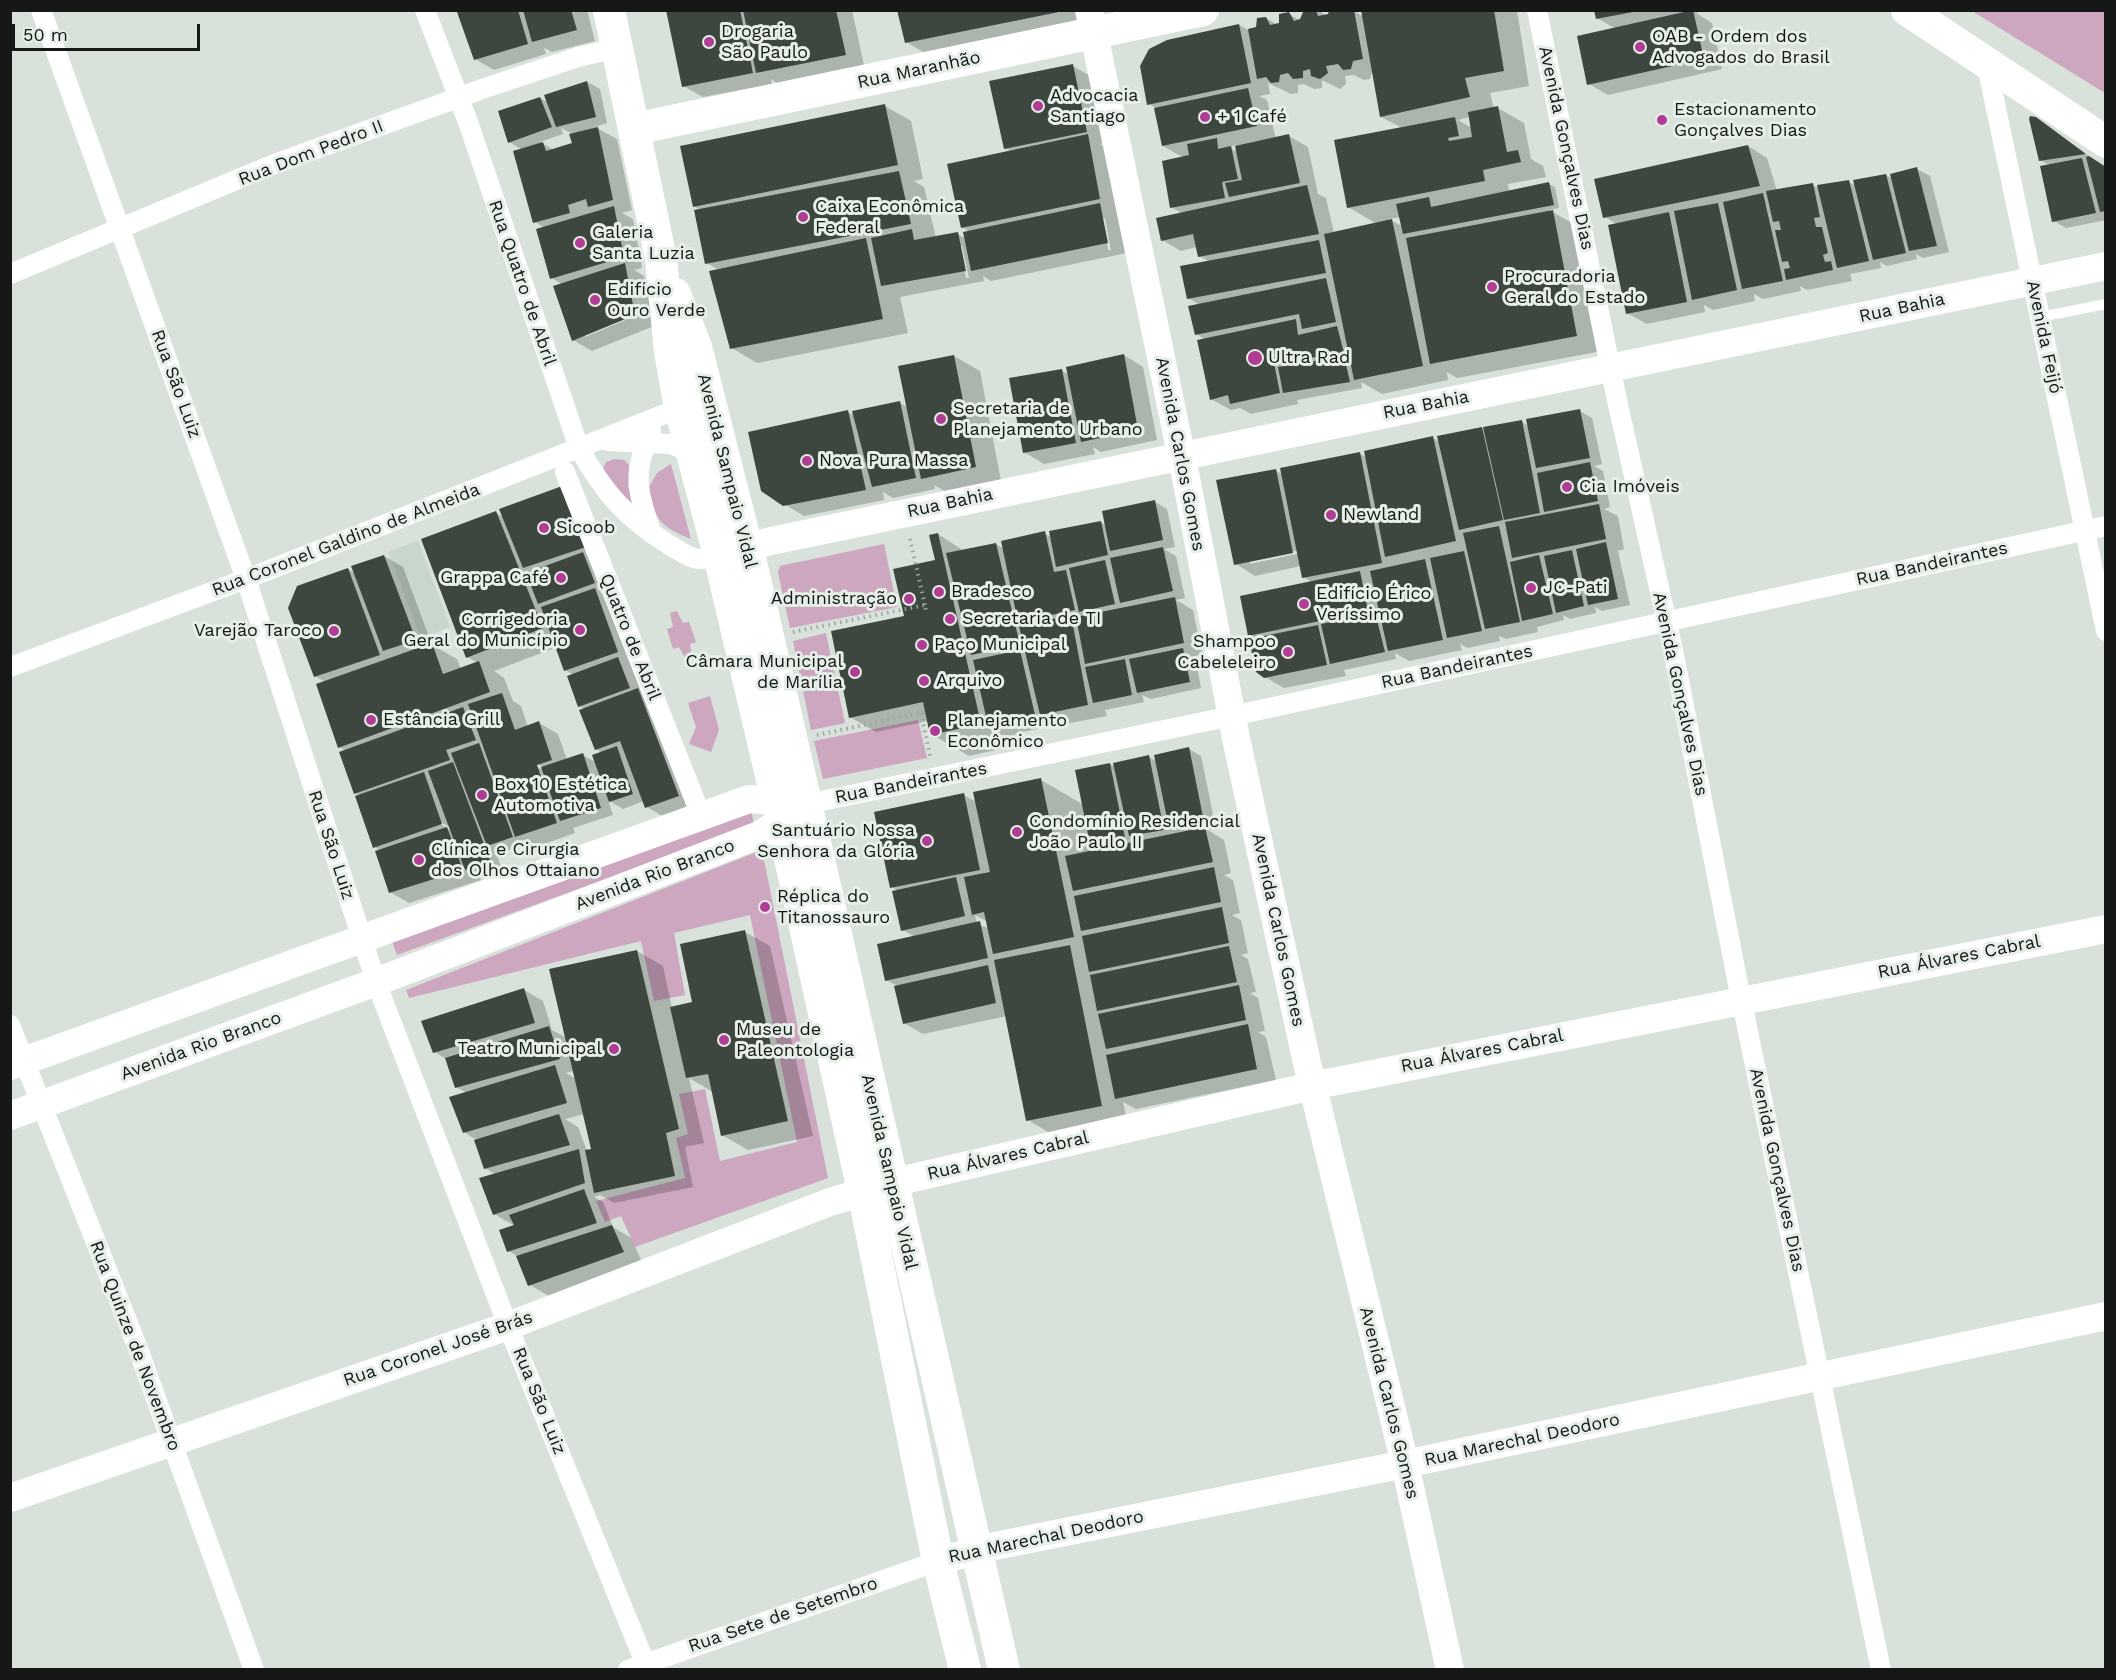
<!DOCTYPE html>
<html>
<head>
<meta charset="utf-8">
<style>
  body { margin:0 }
  #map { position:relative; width:2116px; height:1680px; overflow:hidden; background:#d8e1da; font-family:"Work Sans",sans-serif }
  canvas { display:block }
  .frame { position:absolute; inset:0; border:12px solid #151816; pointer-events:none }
  .scale { position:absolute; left:12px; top:24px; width:188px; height:27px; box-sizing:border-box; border:3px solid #151816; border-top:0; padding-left:8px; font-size:18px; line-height:21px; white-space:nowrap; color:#151816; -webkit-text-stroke:4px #e5eee7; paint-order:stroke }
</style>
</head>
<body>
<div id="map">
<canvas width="2116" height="1680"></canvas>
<div class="frame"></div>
<div class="scale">50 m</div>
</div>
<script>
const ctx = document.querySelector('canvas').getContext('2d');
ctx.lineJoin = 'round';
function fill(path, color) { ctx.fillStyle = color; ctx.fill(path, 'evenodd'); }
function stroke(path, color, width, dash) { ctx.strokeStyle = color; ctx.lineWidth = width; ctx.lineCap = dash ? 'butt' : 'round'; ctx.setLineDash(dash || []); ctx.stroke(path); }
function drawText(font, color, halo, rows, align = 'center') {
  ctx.font = font + ' "Work Sans",sans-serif'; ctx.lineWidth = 6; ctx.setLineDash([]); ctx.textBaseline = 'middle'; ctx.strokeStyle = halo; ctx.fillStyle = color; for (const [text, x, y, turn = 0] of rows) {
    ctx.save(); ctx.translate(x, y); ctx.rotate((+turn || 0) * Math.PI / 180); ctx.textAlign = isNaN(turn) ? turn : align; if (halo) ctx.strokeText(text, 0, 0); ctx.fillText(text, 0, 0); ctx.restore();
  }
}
const built = new Path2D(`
  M418,541L450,627L421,638L388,552Z`);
const green = new Path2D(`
  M1972,11H2105V93Z
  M614,459L624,460L629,465L628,486L634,509L616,492L603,469L606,462Z
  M671,464L691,539C661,527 655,520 648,489L657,473Z
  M884,544L897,607L790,628L778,572L780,566Z
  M677,611L683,623L689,622L696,642L690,644L692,658L686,660L679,647L673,649L667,629L673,627L670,613Z
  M826,633L845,723L811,730L793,641Z
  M710,696L719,730L711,752L689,744L696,727L688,703Z
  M918,720L927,758L823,779L814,741Z
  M751,810L754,825L397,955L392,941Z
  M762,850L828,1178L635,1247L621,1216L605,1222L596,1201L685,1178L676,1138L688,1134L679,1094L705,1089L720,1161L797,1142L750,915L674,933L685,995L654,1001L641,941L409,998L406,990Z`);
const shadow = new Path2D(`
  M462,10H587L595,41L552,52L544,48L546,54L494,70L475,59Z
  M670,10H852L864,65L777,83L771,79L772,84L703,97L683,86Z
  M899,10H1079L1082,26L932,57L906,42Z
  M1307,10H1318L1327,16L1354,11L1364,17L1363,10H1517L1529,86L1490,93L1494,109L1498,108L1524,123L1531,159L1543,166L1546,177L1508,184L1509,192L1549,184L1555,187L1559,208L1549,210L1579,227L1602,351L1457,378L1447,372L1448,380L1382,394L1361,382L1362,388L1297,400L1298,404L1251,414L1240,408L1231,410L1211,399L1206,340L1196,334L1200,305L1188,298L1210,262L1199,256L1197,247L1181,251L1162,240L1183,214L1171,207L1184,158L1163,146L1156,108L1149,104L1239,25L1248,30L1258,29L1266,18L1278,25L1289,14L1301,21ZM1373,68L1381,117L1402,128L1348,207L1377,224L1334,233L1326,198L1318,194L1308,147L1289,136L1276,139L1267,100L1259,96L1270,94L1268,83L1291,94L1298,93V85L1304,84L1314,89L1322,88V80L1340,89L1346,84L1345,76L1354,75L1364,80L1370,79ZM1470,117L1472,128L1458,120ZM1236,145L1237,152L1229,147ZM1401,217L1403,227L1389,219Z
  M1596,10H1707L1696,13L1712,23L1722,69L1608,95L1589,84L1616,29L1597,18Z
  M1073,66L1092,77L1106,143L1100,144L1113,151L1127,253L991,281L983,276L984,281L900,297L908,333L757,363L732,348L719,270L707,263L701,210L695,207L885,106L911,121L923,179L914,181L924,187L936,238L958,234L966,239L970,232L962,227L1012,152L1005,148ZM1102,218H1105L1111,250H1108ZM959,246H962L969,278H966Z
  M587,82L600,89L607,123L595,127L617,139L632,210L622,213L633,219L642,268L634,270L644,276L654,326L592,351L573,340L563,285L552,278L545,228L535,222L523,150L509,142L540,98L549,103ZM561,128L571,133L573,144L554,150L540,142L563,134ZM641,311L642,313L585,337V334Z
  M2034,118L2106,168V220L2066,228L2054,221L2049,165L2040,160Z
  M1748,146L1767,158L1777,191L1812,185L1820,189L1849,182L1856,186L1886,175L1893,179L1917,169L1930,176L1949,252L1923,258L1916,254L1917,259L1887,266L1880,262L1881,268L1850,274L1852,281L1807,290L1800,286L1801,291L1763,299L1754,294L1755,301L1713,310L1704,305L1705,312L1647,324L1627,313L1618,225L1605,217Z
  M1124,355L1143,367L1157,440L1101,452L1093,447L1095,454L1044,464L1024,452L1061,370L1069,375Z
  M954,356L980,371L1001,481L948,493L934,485L935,489L893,498L883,492L884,500L804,516L784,504L848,412L855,416L900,403L908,407Z
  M1580,411L1592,418L1602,464L1594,466L1603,471L1610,507L1604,509L1618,516L1624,549L1618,551L1630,605L1602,611L1595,607L1596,613L1570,619L1563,615L1564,620L1537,627L1538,632L1506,639L1499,636L1500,641L1468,648L1460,644L1462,650L1409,661L1395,653L1396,659L1344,670L1346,676L1284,688L1265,677L1256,639L1250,635L1312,582L1303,577L1301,566L1255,576L1236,564L1275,470L1283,475L1359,453L1367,458L1433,438L1440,442L1482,429L1486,431L1522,422L1529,426ZM1300,550L1301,553L1250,564V561Z
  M565,486L606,590L600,592L621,604L643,666L633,670L641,691L658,701L698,807L666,818L647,807L644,801L623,809L608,800L613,815L573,828L575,833L536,847L523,840L524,844L501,853L495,849L501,867L479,876L481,880L409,903L390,892L381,851L374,846L361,796L355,793L346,751L339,747L325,682L315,676L348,569L356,574L384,556L403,567L432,645L457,659L461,669L478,663L467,657L495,512L504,518ZM557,647L565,670L574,675L579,706L585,709L596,749L602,753L597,763L583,755L567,760L558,734L539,723L528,727L521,706L513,701L504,678L494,671ZM531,760L543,767V770L530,763ZM441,822L451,828V831L440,824Z
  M1155,502L1167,509L1175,547L1164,549L1176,556L1185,598L1176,600L1193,610L1202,654L1195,656L1201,688L1151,699L1142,695L1144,702L1105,710L1107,716L1060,725L1052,721L1053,725L1015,734L1018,745L969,756L931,734L928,721L876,732L850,717L937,561L938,534L964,551L996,544L1004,549L1044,533L1051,537L1100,522L1106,525Z
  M1189,749L1201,756L1216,829L1208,830L1224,840L1231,873L1224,875L1233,880L1240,913L1232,915L1241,920L1248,953L1241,955L1248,959L1256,992L1250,993L1258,998L1265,1031L1258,1032L1266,1037L1276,1080L1136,1109L1123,1102L1127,1120L1053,1135L1028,1120L1007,1016L923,1034L904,1023L896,985L886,980L915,937L903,930L898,891L892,887L964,795L976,802L1041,780L1084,805L1110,764L1116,768L1149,757L1156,761ZM975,915L988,922L989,928L977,924Z
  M745,932L770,946L813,1136L748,1150L722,1135L713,1092L689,1078L704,1143L685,1147L693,1187L614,1203L600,1195L594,1197L603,1202L613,1227L631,1238L642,1262L549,1296L530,1285L517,1256L509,1251L515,1226L494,1214L496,1175L485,1168L478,1141L464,1132L467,1093L456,1087L446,1059L435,1052L524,990L543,1001L552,1030L567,1038L637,951L663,966L672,1008L694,1003ZM574,1071L576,1079L566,1073ZM584,1114L596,1150L587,1151L578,1127L565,1119Z`);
const building = new Path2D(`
  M461,10H518L528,44L474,60L457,12Z
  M523,10H571L577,30L532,42Z
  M666,10H740L753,73L682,87Z
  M743,10H836L846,55L756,73Z
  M897,10H1059V12L905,43Z
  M1304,10H1316L1318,16L1328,14L1329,10H1354L1363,59L1353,61L1351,69L1343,70L1338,64L1326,66L1328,73L1320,79L1311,76L1310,69L1303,71V78L1293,79L1288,73L1280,75L1279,82L1271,83L1266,77L1257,79L1248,29L1256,27L1257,18L1266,17L1270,25L1279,23V14L1289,12L1294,21L1300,19Z
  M1361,10H1494L1504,71L1465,78L1470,97L1380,117Z
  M1594,10H1633V12L1596,19Z
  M1693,10L1704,59L1587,85L1577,36Z
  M1239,24L1251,83L1147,105L1140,66L1149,49L1167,40Z
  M1073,64L1087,132L1004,149L989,81Z
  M587,81L596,117L556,127L544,95Z
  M1248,88L1257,126L1162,146L1154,108Z
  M540,97L552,127L508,143L498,111Z
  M885,104L898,165L693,207L680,146Z
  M1498,106L1507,152L1518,150L1521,162L1483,170L1485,181L1347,208L1334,140L1455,117L1459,136L1448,138L1449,141L1472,137L1468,112Z
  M2030,116L2036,117L2086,154L2039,161L2029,119Z
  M598,127L613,200L588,207L586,199L568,205L570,213L533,223L513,151L543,142L546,151L572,143L569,134Z
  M1088,134L1100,199L961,228L947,164Z
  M1289,134L1300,183L1229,197L1225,183L1242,180L1235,146Z
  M1217,138L1218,149L1231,146L1238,179L1222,182L1225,198L1170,208L1162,161L1189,155L1187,144Z
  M1748,145L1760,186L1603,218L1594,179Z
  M2089,156L2106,167V211L2100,212L2086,157Z
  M2082,158L2096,213L2052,222L2040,166Z
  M1917,167L1937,246L1909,251L1890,174Z
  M899,171L911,224L705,264L694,210Z
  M1886,174L1906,253L1873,260L1853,180Z
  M1849,180L1869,261L1837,268L1817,185Z
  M1549,182L1554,205L1403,234L1396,204L1429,197L1431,207Z
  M1813,183L1820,217L1814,218L1816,227H1822L1828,253L1823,255L1825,262L1831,261L1833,270L1786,280L1784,269L1790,268L1788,261L1782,262L1775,230H1781L1779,221L1773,222L1766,191Z
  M1307,185L1319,234L1198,257L1193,234L1161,241L1156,218Z
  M1763,193L1783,281L1742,289L1723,202Z
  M1100,203L1108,243L971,271L963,232Z
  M1718,203L1737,290L1692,300L1674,211Z
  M614,206L624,257L550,279L536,229Z
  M1553,210L1577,336L1430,364L1406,238Z
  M1669,212L1687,302L1626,314L1608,225Z
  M1392,219L1423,366L1354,380L1324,234Z
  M912,229L914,240L958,232L966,271L881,286L871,238Z
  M866,238L883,319L730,349L709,271Z
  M1319,240L1326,273L1187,299L1180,266Z
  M625,263L635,315L572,341L553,286Z
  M1326,278L1336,322L1302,329L1299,314L1195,335L1188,306Z
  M1296,319L1298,335L1337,326L1344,353L1274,363L1280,393L1230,404L1228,395L1210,400L1197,340Z
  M1124,354L1138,430L1081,442L1066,367Z
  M954,355L976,467L921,479L898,366Z
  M1344,356L1350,382L1283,393L1278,367Z
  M1062,369L1076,443L1023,453L1009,378Z
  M900,401L916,478L872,487L852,411Z
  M1580,409L1590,458L1536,468L1526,419Z
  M848,410L866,490L783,506L761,491L748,432Z
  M1522,420L1540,513L1504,520L1483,427Z
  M1482,427L1503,520L1459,530L1437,436Z
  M1433,436L1456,541L1385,557L1364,451Z
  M1360,452L1382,563L1302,578L1280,468Z
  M1590,462L1598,501L1544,512L1537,473Z
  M1276,469L1293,553L1234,565L1216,480Z
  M565,485L589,546L523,568L499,509Z
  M1155,500L1163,540L1110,551L1102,511Z
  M1599,504L1606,539L1512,558L1505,522Z
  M496,511L543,628L466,658L421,539Z
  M1101,521L1108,555L1056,567L1049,531Z
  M1499,526L1520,622L1485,629L1463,533Z
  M1045,531L1054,572L1066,570L1075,610L1018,622L1001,541Z
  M938,533L981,724L930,735L923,702L849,718L831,631L904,616L893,569L935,560L929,535Z
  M1606,542L1618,599L1588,605L1576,549Z
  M996,543L1020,645L971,655L946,553Z
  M1163,547L1173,591L1120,603L1110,558Z
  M1572,550L1584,606L1556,613L1544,556Z
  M1464,551L1482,631L1447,638L1430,558Z
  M583,552L595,583L538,604L526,573Z
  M384,555L416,640L383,651L351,566Z
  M1539,555L1553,614L1522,621L1510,562Z
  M1425,559L1443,640L1388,651L1370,571Z
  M1105,560L1115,604L1079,612L1069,568Z
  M348,568L380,655L314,677L288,608L297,586Z
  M1360,571L1368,611L1248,636L1240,596Z
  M595,588L618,652L564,671L541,607Z
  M1175,597L1184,643L1085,664L1076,617Z
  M1375,612L1385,652L1330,664L1321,624Z
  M1071,615L1088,705L1040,715L1019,626Z
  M1318,625L1327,665L1264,678L1256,672L1249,639Z
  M432,643L443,674L479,661L490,692L338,748L316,684Z
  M1183,648L1190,682L1137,693L1129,659Z
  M1020,650L1035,715L988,725L973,660Z
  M618,657L630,688L578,707L567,676Z
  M1125,659L1132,695L1093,703L1085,667Z
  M638,688L679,796L645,808L620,741L595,750L579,710Z
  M502,693L515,730L539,721L552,760L537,765L557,823L515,837L468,704Z
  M463,707L476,740L446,750L450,760L354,794L339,752Z
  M479,743L513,837L487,846L451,753Z
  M617,746L633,794L609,802L592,755Z
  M1189,747L1204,822L1169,828L1154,755Z
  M583,753L601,808L560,821L541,767Z
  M1149,755L1164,830L1129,836L1113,763Z
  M453,762L490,860L465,870L428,771Z
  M1110,763L1125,838L1090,844L1075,770Z
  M424,772L442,824L373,848L355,796Z
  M1041,778L1074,937L993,954L984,912L972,915L964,877L990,872L973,792Z
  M964,793L980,870L890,888L874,812Z
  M447,827L463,870L389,893L375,851Z
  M1205,827L1213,862L1073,891L1065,856Z
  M1214,867L1221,902L1081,931L1074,896Z
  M956,877L965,916L901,931L892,891Z
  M1222,907L1229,943L1089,972L1082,936Z
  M980,921L988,958L885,981L877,944Z
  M745,930L788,1121L721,1136L708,1074L686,1078L670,1007L692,1002L680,944Z
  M1070,945L1102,1106L1026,1121L994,960Z
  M1229,946L1237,982L1097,1011L1090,975Z
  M637,950L679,1129L666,1133L675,1176L594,1193L585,1150L591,1149L549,969Z
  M988,965L996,1003L903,1024L894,986Z
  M1239,985L1246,1020L1106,1049L1098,1014Z
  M524,988L535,1023L433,1053L421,1021Z
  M1248,1024L1257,1069L1115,1099L1106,1055Z
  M549,1026L560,1059L455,1088L445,1058Z
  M555,1065L567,1103L463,1133L449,1097Z
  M559,1114L570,1145L484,1169L474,1140Z
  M579,1149L585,1183L493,1215L479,1178Z
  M584,1189L597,1223L507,1252L499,1230L514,1225L509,1215Z
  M612,1225L624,1252L528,1286L516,1256Z`);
const path = new Path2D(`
  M910,539L925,605
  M793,632L925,605L926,611
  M921,713L930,756
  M817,735L925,712`);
const lane = new Path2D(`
  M2040,317L2106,304`);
const street = new Path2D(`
  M41,10L246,579L376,982L508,1326L648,1670
  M425,10L468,122L579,448C604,493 626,518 671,546C679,550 691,559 700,559C706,559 713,556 719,555
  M1537,10L1617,400L1673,650L1737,979L1881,1670
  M1986,61L2106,631
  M10,274L277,163L485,88L578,57L617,48
  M651,431C632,472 637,492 652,534
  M608,441L670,444L696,454
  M565,472L696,803
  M10,667L246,579L680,408
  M807,804L1232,716L2106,526
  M10,1025L137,1346L254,1670
  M628,1670L938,1561`);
const secondary = new Path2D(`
  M1089,10L1187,483L1237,743L1307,1063L1405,1464L1450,1670
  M724,554L771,541C1216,447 1661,359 2106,266
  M10,1066L749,799L799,803
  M10,1116L376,982L759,835L799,810
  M10,1498L508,1326L830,1202L908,1179L1312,1086L2106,929
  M938,1561L995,1546L1405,1464L2106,1316`);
const primary = new Path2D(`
  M609,10L661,259L670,352L680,408L719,555L782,822L863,1191L938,1561L965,1670
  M1907,10L2106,142
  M634,129L1203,10
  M675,294L696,347L754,575L1004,1670`);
const markers = [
  [709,42,6,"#b03c94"],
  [1640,47,6,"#b03c94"],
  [1038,106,6,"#b03c94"],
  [1205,117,6,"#b03c94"],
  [1662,120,6,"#b03c94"],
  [803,217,6,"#b03c94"],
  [580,243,6,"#b03c94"],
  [1492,287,6,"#b03c94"],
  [595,300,6,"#b03c94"],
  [1255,358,8,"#b03c94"],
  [941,419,6,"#b03c94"],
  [807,461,6,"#b03c94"],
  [1567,487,6,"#b03c94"],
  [1331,515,6,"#b03c94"],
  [544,528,6,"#b03c94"],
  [561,578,6,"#b03c94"],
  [1531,588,6,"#b03c94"],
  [939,592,6,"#b03c94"],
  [909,599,6,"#b03c94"],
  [1304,604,6,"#b03c94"],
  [950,619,6,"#b03c94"],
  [580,630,6,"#b03c94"],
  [334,631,6,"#b03c94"],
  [922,645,6,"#b03c94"],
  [1288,652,6,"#b03c94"],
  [855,672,6,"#b03c94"],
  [924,681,6,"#b03c94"],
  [371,720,6,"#b03c94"],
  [935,731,6,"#b03c94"],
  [482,795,6,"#b03c94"],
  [1017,832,6,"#b03c94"],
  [927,841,6,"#b03c94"],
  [419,860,6,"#b03c94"],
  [765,907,6,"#b03c94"],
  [724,1040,6,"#b03c94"],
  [614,1049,6,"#b03c94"]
];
const poiNames = [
  ["Drogaria",721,32],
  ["São Paulo",721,53],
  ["OAB - Ordem dos",1652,37],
  ["Advogados do Brasil",1652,58],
  ["Advocacia",1050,96],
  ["Santiago",1050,117],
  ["Estacionamento",1674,110],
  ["Gonçalves Dias",1674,131],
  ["+ 1 Café",1217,117],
  ["Caixa Econômica",815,207],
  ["Federal",815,228],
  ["Galeria",592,233],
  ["Santa Luzia",592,254],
  ["Procuradoria",1504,277],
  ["Geral do Estado",1504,298],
  ["Edifício",607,290],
  ["Ouro Verde",607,311],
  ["Ultra Rad",1268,358],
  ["Secretaria de",953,409],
  ["Planejamento Urbano",953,430],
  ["Nova Pura Massa",819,461],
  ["Cia Imóveis",1579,487],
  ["Newland",1343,515],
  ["Sicoob",556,528],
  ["Grappa Café",549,578,"right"],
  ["JC-Pati",1543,588],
  ["Bradesco",951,592],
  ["Edifício Érico",1316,594],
  ["Veríssimo",1316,615],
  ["Administração",897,599,"right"],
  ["Secretaria de TI",962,619],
  ["Corrigedoria",568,620,"right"],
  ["Geral do Município",568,641,"right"],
  ["Varejão Taroco",322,631,"right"],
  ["Shampoo",1276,642,"right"],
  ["Cabeleleiro",1276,663,"right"],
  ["Paço Municipal",934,645],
  ["Câmara Municipal",843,662,"right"],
  ["de Marília",843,683,"right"],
  ["Arquivo",936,681],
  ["Estância Grill",383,720],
  ["Planejamento",947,721],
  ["Econômico",947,742],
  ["Box 10 Estética",494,785],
  ["Automotiva",494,806],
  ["Condomínio Residencial",1029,822],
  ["João Paulo II",1029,843],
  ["Santuário Nossa",915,831,"right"],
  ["Senhora da Glória",915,852,"right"],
  ["Clínica e Cirurgia",431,850],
  ["dos Olhos Ottaiano",431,871],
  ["Réplica do",777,897],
  ["Titanossauro",777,918],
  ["Museu de",736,1030],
  ["Paleontologia",736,1051],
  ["Teatro Municipal",602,1049,"right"]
];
const streetNames = [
  ["Rua Maranhão",919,70,-12],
  ["Avenida Gonçalves Dias",1566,148,78],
  ["Rua Dom Pedro II",311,153,-21],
  ["Rua Quatro de Abril",522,283,71],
  ["Rua Bahia",1902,308,-12],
  ["Avenida Feijó",2044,337,78],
  ["Rua São Luiz",176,384,70],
  ["Rua Bahia",1426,405,-11],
  ["Avenida Carlos Gomes",1180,454,79],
  ["Avenida Sampaio Vidal",727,471,76],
  ["Rua Bahia",950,503,-12],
  ["Rua Coronel Galdino de Almeida",346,540,-21],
  ["Rua Bandeirantes",1932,564,-12],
  ["Quatro de Abril",630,637,68],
  ["Rua Bandeirantes",1457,667,-12],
  ["Avenida Gonçalves Dias",1680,694,78],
  ["Rua Bandeirantes",911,783,-11],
  ["Rua São Luiz",331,845,72],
  ["Avenida Rio Branco",655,875,-21],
  ["Avenida Carlos Gomes",1278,930,78],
  ["Rua Álvares Cabral",1959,957,-11],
  ["Avenida Rio Branco",201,1046,-20],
  ["Rua Álvares Cabral",1482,1051,-11],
  ["Rua Álvares Cabral",1008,1156,-13],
  ["Avenida Gonçalves Dias",1777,1170,78],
  ["Avenida Sampaio Vidal",889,1172,77],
  ["Rua Quinze de Novembro",135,1346,69],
  ["Rua Coronel José Brás",438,1349,-19],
  ["Rua São Luiz",539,1401,68],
  ["Avenida Carlos Gomes",1389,1403,76],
  ["Rua Marechal Deodoro",1522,1440,-12],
  ["Rua Marechal Deodoro",1046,1537,-12],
  ["Rua Sete de Setembro",783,1615,-19]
];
fill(built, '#c7d7cb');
fill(green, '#cda6c0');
fill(shadow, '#0003');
fill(building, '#3e4640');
stroke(path, '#9da49f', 4, [1.5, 4.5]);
stroke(lane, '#fff', 10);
stroke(street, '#fff', 20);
stroke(secondary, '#fff', 28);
stroke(primary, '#fff', 32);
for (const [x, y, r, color] of markers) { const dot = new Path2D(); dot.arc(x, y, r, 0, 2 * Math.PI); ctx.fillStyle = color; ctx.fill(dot); stroke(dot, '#e5eee7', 2); }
drawText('18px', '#151816', '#e5eee7', poiNames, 'left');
drawText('18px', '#151816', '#e5eee7', streetNames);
</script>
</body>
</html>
